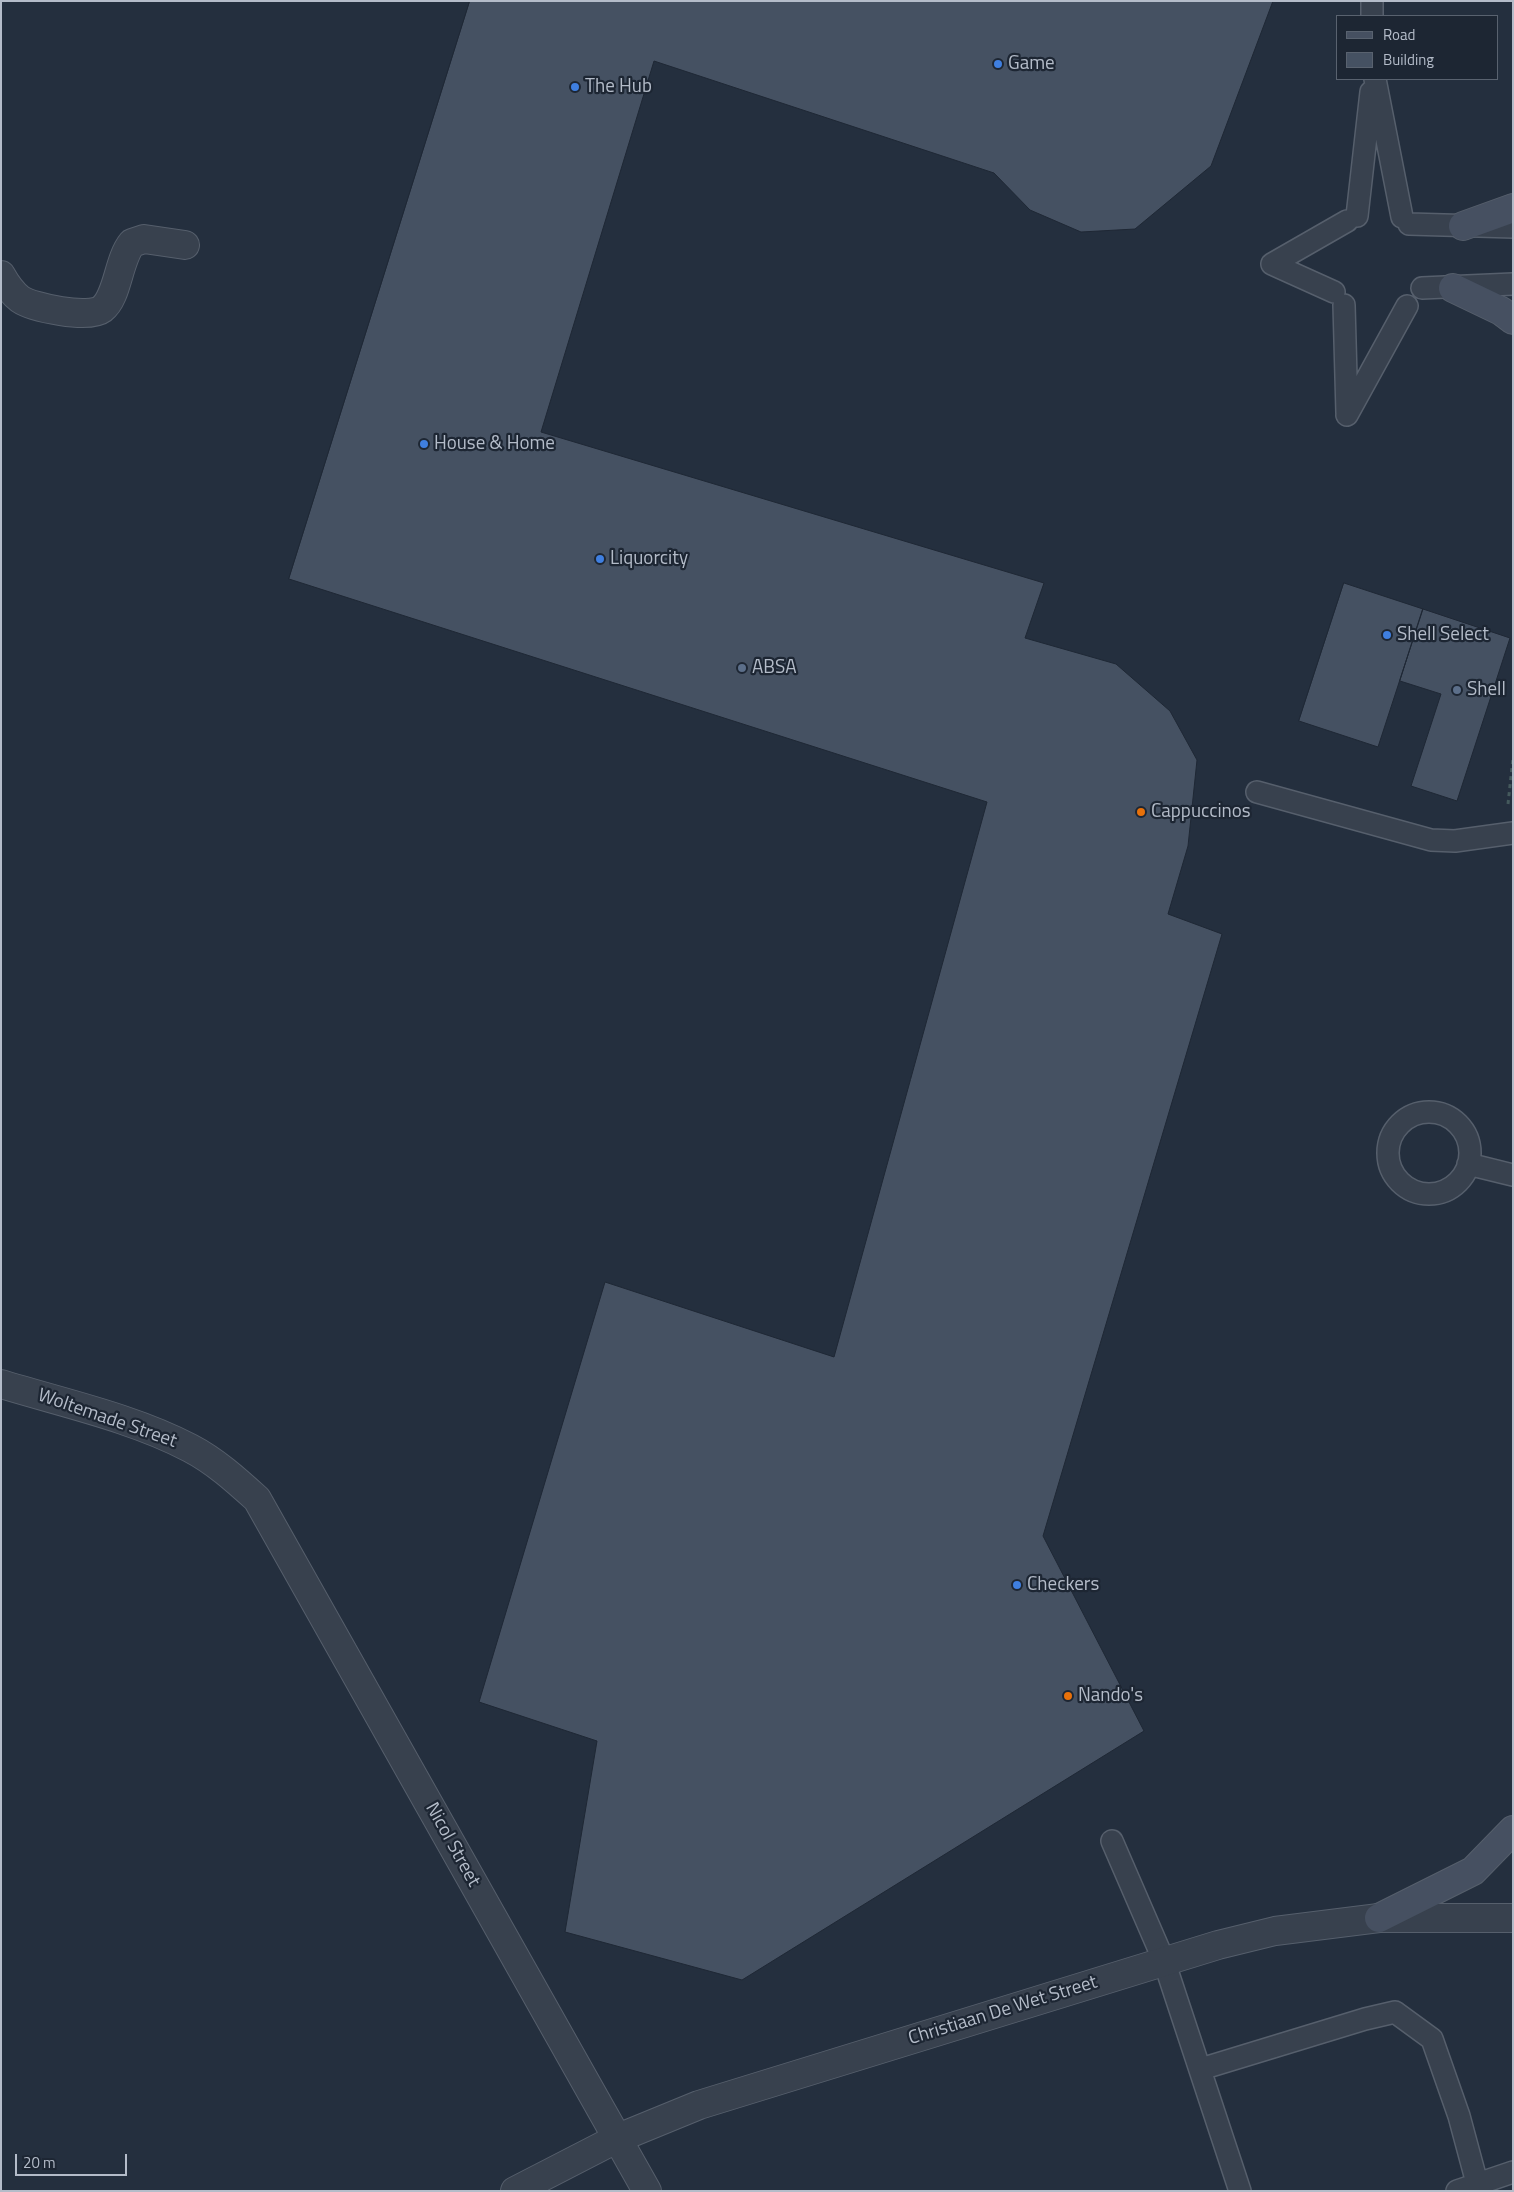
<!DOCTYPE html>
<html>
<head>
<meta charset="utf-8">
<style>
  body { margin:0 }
  #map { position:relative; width:1514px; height:2192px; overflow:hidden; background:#242f3e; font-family:"Titillium Web",sans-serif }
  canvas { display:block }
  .frame { position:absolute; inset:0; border:2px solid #b4bcc9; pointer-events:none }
  .legend { position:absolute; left:1336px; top:15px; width:162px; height:65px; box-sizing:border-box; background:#1d2633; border:1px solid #59626f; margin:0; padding:6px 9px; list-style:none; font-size:15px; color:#b4bcc9 }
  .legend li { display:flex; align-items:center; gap:10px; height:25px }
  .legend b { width:25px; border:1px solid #59626f }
  .scale { position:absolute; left:15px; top:2154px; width:112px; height:22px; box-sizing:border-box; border:2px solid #b4bcc9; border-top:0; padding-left:6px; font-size:15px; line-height:18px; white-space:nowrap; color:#b4bcc9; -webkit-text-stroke:4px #1d2633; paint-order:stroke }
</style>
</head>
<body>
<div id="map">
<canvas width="1514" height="2192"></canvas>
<div class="frame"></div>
<ul class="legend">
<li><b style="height:6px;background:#465061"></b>Road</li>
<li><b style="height:14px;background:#455162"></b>Building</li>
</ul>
<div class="scale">20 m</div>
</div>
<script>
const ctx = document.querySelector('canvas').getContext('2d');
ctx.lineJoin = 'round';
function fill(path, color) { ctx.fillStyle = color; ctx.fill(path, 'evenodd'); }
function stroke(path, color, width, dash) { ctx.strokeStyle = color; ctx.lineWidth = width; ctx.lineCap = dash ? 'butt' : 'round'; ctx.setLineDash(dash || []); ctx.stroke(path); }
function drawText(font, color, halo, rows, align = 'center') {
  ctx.font = font + ' "Titillium Web",sans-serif'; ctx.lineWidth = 4.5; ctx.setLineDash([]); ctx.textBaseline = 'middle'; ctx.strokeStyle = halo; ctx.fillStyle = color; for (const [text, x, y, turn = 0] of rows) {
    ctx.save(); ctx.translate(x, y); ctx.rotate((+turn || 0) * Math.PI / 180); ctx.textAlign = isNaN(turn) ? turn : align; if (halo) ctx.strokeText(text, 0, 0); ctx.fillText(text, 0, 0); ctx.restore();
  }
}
const building = new Path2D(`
  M470,1H1273L1211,166L1135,229L1081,232L1030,210L994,173L654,61L541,432L1044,583L1025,638L1116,664L1170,711L1197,760L1188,846L1168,914L1222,934L1043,1536L1144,1731L742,1980L565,1932L597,1741L479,1702L605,1282L834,1357L987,802L289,579Z
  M1344,583L1423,609L1378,747L1299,721Z
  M1423,609L1510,638L1457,801L1411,786L1441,694L1400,681Z`);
const path = new Path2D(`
  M1508,804L1513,758`);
const lane = new Path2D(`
  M1372,1V16
  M1375,79L1402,217
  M1357,216L1371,92
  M1409,224L1513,227
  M1272,264L1347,221
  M1272,264L1334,292
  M1422,288L1513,284
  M1344,305L1347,413
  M1347,415L1407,306
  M1257,792L1431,840L1455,841L1513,833
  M1388 1153a41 41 0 1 1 82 0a41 41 0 1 1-82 0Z
  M1468,1164L1513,1175
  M1112,1841L1164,1961L1240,2191
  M1201,2069L1365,2019L1395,2012L1432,2039L1459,2116L1477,2183
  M1457,2191L1513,2172`);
const street = new Path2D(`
  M1,275C6,284 11,292 20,299C33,308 89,319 102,309C118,297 118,260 132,243L144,239L185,245
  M1,1384C63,1403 133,1418 190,1448C215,1461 236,1480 257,1499L647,2191
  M515,2191L616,2139L699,2105L1218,1945L1275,1931L1379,1918H1513`);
const secondary = new Path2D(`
  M1463,226L1513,208
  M1453,288L1501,311L1513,320
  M1379,1918L1473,1871L1513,1830`);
const markers = [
  [998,64,5,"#3f7fe0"],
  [575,87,5,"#3f7fe0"],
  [424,444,5,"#3f7fe0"],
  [600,559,5,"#3f7fe0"],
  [1387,635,5,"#3f7fe0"],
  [742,668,5,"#5c6f8a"],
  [1457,690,5,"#5c6f8a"],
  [1141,812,5,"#e8710a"],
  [1017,1585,5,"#3f7fe0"],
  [1068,1696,5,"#e8710a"]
];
const poiNames = [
  ["Game",1008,64],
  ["The Hub",585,87],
  ["House & Home",434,444],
  ["Liquorcity",610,559],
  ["Shell Select",1397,635],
  ["ABSA",752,668],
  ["Shell",1467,690],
  ["Cappuccinos",1151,812],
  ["Checkers",1027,1585],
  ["Nando's",1078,1696]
];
const streetNames = [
  ["Woltemade Street",107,1419,19],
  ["Nicol Street",452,1845,61],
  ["Christiaan De Wet Street",1003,2011,-17]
];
fill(building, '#455162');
stroke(building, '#1f2835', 1);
stroke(lane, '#565f6c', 24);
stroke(street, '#565f6c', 30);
stroke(secondary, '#565f6c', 30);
stroke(path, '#44595c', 3, [4, 4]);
stroke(lane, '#38414e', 21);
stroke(street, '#38414e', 28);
stroke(secondary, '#465061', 28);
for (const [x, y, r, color] of markers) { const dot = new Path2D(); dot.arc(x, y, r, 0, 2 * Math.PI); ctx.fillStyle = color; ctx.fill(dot); stroke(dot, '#1d2633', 2); }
drawText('19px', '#b4bcc9', '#1d2633', poiNames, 'left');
drawText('19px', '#b4bcc9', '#1d2633', streetNames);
</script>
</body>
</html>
